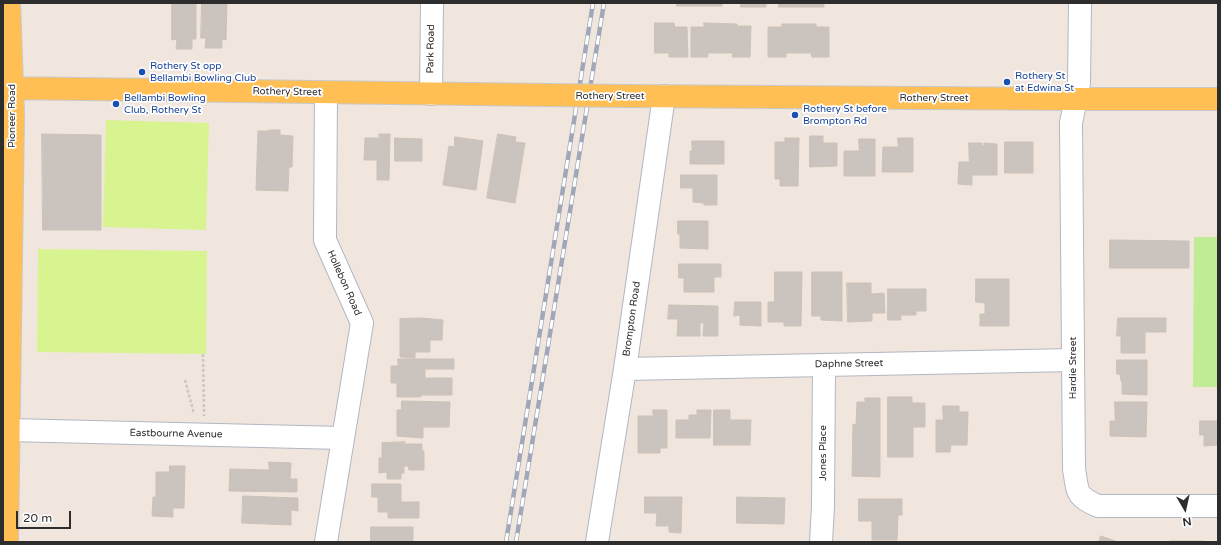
<!DOCTYPE html>
<html>
<head>
<meta charset="utf-8">
<style>
  body { margin:0 }
  #map { position:relative; width:1221px; height:545px; overflow:hidden; background:#f0e6de; font-family:"Varela Round",sans-serif }
  canvas { display:block }
  .frame { position:absolute; inset:0; border:4px solid #2d2d2d; pointer-events:none }
  .north { position:absolute; left:1165px; top:489px; width:40px; height:40px; -webkit-text-stroke:3px #fff; paint-order:stroke; rotate:171deg; font-size:11px; font-weight:700; line-height:16px; text-align:center; color:#2d2d2d }
  .north::after { content:''; display:block; margin:auto; width:14px; height:18px; background:#2d2d2d; clip-path:polygon(50% 0,100% 100%,50% 72%,0 100%) }
  .scale { position:absolute; left:16px; top:511px; width:55px; height:18px; box-sizing:border-box; border:2px solid #2d2d2d; border-top:0; padding-left:5px; font-size:12px; line-height:14px; white-space:nowrap; color:#2d2d2d; -webkit-text-stroke:3px #fff; paint-order:stroke }
</style>
</head>
<body>
<div id="map">
<canvas width="1221" height="545"></canvas>
<div class="frame"></div>
<div class="north">N</div>
<div class="scale">20 m</div>
</div>
<script>
const ctx = document.querySelector('canvas').getContext('2d');
ctx.lineJoin = 'round';
function fill(path, color) { ctx.fillStyle = color; ctx.fill(path, 'evenodd'); }
function stroke(path, color, width, dash) { ctx.strokeStyle = color; ctx.lineWidth = width; ctx.lineCap = dash ? 'butt' : 'round'; ctx.setLineDash(dash || []); ctx.stroke(path); }
function drawText(font, color, halo, rows, align = 'center') {
  ctx.font = font + ' "Varela Round",sans-serif'; ctx.lineWidth = 3.5; ctx.setLineDash([]); ctx.textBaseline = 'middle'; ctx.strokeStyle = halo; ctx.fillStyle = color; for (const [text, x, y, turn = 0] of rows) {
    ctx.save(); ctx.translate(x, y); ctx.rotate((+turn || 0) * Math.PI / 180); ctx.textAlign = isNaN(turn) ? turn : align; if (halo) ctx.strokeText(text, 0, 0); ctx.fillText(text, 0, 0); ctx.restore();
  }
}
const green = new Path2D(`
  M1194,237H1218V387H1193Z`);
const pitch = new Path2D(`
  M106,120L209,123L206,230L103,227Z
  M38,249L207,251L206,354L37,352Z`);
const building = new Path2D(`
  M172,3H196V39H192V49H176L177,39L172,40Z
  M202,3H227L226,40L222,39V48H205L206,38H201Z
  M677,3H722V6H677Z
  M741,3H766V7H741Z
  M779,3H824V7H779Z
  M655,23H674L675,27H687L688,57H669V53H655Z
  M704,23L737,24V26H751L750,57H732L733,53H708V57H691V27H704Z
  M782,24H816V27H829V57H812L811,53H786V57H768V27H782Z
  M269,130H280V135L293,136L292,167H289L288,191L256,190L258,131H269Z
  M42,134L101,135V230H43Z
  M379,134H390L389,180H377V160H364L365,138H379Z
  M498,134L516,137L515,142L525,143L515,203L487,198Z
  M810,136H823V143H837V166L810,167Z
  M455,137L483,141L476,190L443,185L449,146L454,147Z
  M395,138L422,139V161H395Z
  M785,138H799L798,186H780V179H775V142H785Z
  M898,138H913V172H882L883,147H898Z
  M859,139H875V176H844V151H859Z
  M692,141H724V164H690V151H692Z
  M1005,142H1033V173H1005Z
  M969,143H982V146H984V143L997,144V175H972V185L958,184L959,162H969Z
  M681,175H717V205H704V203L693,202V188H681Z
  M678,221H708V249L680,248V234H678Z
  M1110,240L1189,241V268H1110Z
  M679,264H721V277H714V292H684V278H679Z
  M775,272H802L801,326H784V322H768V302H774Z
  M812,272H842V321L821,320V316H812Z
  M976,279H1009V326H980V314H985V303L976,302Z
  M847,283H871V294L884,293L885,313H872V321L848,322Z
  M888,289H926V311H916V315H901V320H888Z
  M735,302H761V326L740,325V315L734,316Z
  M669,305L718,306V336H703L704,323H700V336H677L678,319H668Z
  M421,318L443,320L442,340H430V352H415V358L400,357V319Z
  M1118,318H1166V332H1145V353H1121V336H1117Z
  M398,359H454V369H425V378H452V395H421V397H397V383H391V366H398Z
  M1117,360H1147V395L1122,394V381H1121L1120,374H1117Z
  M888,397H912V403H925V427H913V457H888Z
  M865,398H880V477L852,476L853,424L856,425L857,402H865Z
  M402,401L450,402L449,427H423V438L397,436V410H401Z
  M1115,402H1147L1146,437L1110,436V421H1115Z
  M943,406H959V412H968L967,445H951L950,452H936V420H943Z
  M653,410H667V448H660V453H638V416H653Z
  M697,410H711L710,438H676V420H689V415H697Z
  M714,410H730V420H751L750,445H714Z
  M1200,421H1218V445L1204,446V435H1200Z
  M405,442L404,444H422V451H424V470H409L408,466H404V473H401V479H387V472L379,473V458H382V443Z
  M269,462L291,463L290,479H297V492L229,491L230,469L269,470Z
  M170,466H185L184,508H173V517L152,516L153,497H156V472H169Z
  M372,484H401V502H419V518H388V512H378V497H372Z
  M243,496L298,498V511L291,510V525L242,523Z
  M645,497H682L681,533L669,532V526H656L657,513H645Z
  M737,497L785,498L784,524L737,523Z
  M859,499H902V515H898L897,540H872V521H859Z
  M371,527H413V542H371Z
  M1101,536L1118,542H1099Z
  M1170,541H1204V542H1170Z`);
const path = new Path2D(`
  M203,354L204,416
  M185,380L194,414`);
const minor = new Path2D(`
  M1080,3L1079,83L1071,123L1074,469C1078,492 1075,496 1098,506H1218
  M326,93L325,240L362,323L326,542
  M431,94L432,3
  M625,369L1073,360
  M9,430L343,438
  M597,542L625,369L664,96
  M821,542L823,506L824,365`);
const major = new Path2D(`
  M3,88L549,95
  M626,96L1075,99H1218
  M7,542L13,115L9,3`);
const rail = new Path2D(`
  M506,542L593,3
  M516,542L604,3`);
const majorBridge = new Path2D(`
  M549,95L626,96`);
const markers = [
  [142,72,4,"#1a4fb4"],
  [1007,82,4,"#1a4fb4"],
  [116,104,4,"#1a4fb4"],
  [795,115,4,"#1a4fb4"]
];
const streetNames = [
  ["Park Road",431,49,-89],
  ["Rothery Street",287,92,1],
  ["Rothery Street",610,96],
  ["Rothery Street",934,98],
  ["Pioneer Road",12,116,-90],
  ["Hollebon Road",344,283,66],
  ["Brompton Road",632,319,-82],
  ["Daphne Street",849,364,-1],
  ["Hardie Street",1073,368,-90],
  ["Eastbourne Avenue",176,434,1],
  ["Jones Place",823,453,-90]
];
const transitNames = [
  ["Rothery St opp",150,66],
  ["Bellambi Bowling Club",150,78],
  ["Rothery St",1015,76],
  ["at Edwina St",1015,88],
  ["Bellambi Bowling",124,98],
  ["Club, Rothery St",124,110],
  ["Rothery St before",803,109],
  ["Brompton Rd",803,121]
];
fill(green, '#bfec95');
fill(pitch, '#d8f490');
fill(building, '#cbc3be');
stroke(building, '#ccc2b7', 1);
stroke(minor, '#b2b7c2', 24);
stroke(major, '#c8c8c8', 24);
stroke(path, '#c8c8c8', 2.5, [3, 2]);
stroke(minor, '#fff', 22);
stroke(major, '#ffbf54', 22);
stroke(rail, '#a0a7b9', 4.5);
stroke(rail, '#fff', 3, [9]);
stroke(majorBridge, '#c8c8c8', 24, []);
stroke(majorBridge, '#ffbf54', 22);
for (const [x, y, r, color] of markers) { const dot = new Path2D(); dot.arc(x, y, r, 0, 2 * Math.PI); ctx.fillStyle = color; ctx.fill(dot); stroke(dot, '#fff', 1.5); }
drawText('10px', '#2d2d2d', '#fff', streetNames);
drawText('10px', '#164399', '#fff', transitNames, 'left');
</script>
</body>
</html>
